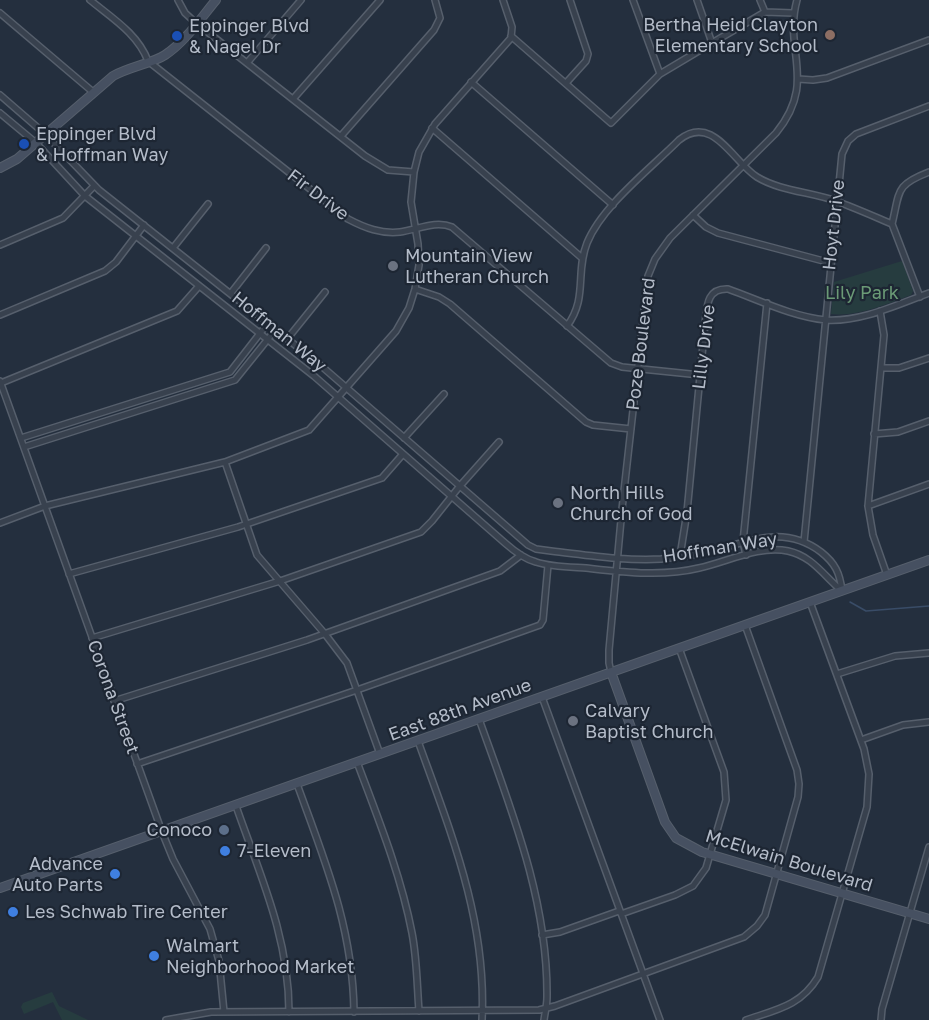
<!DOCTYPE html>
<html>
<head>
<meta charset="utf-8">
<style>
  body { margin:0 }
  canvas { display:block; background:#242f3e }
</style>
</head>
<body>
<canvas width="929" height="1020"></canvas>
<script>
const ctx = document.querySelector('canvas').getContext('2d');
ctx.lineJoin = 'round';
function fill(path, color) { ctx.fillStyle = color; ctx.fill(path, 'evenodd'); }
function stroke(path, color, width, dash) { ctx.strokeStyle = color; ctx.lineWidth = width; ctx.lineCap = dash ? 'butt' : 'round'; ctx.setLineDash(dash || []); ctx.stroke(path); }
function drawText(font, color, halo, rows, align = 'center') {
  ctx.font = font + ' "Golos Text",sans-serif'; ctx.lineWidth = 4.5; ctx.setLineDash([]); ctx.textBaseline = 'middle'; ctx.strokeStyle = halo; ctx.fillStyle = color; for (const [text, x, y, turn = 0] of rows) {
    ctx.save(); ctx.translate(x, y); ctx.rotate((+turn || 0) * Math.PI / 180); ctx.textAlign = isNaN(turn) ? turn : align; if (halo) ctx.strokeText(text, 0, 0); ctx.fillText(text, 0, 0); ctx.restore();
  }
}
const green = new Path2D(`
  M902,261L913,291L911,295C886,304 858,317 831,314L834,282Z
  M52,992L59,1006L88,1020H62L53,1002L24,1014L21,1007L23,1003Z`);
const stream = new Path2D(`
  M850,602L866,611L929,606`);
const street = new Path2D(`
  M90,0C112,18 138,34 148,61L348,219C365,228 381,234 400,232C417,230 435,220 452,227L611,363L622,367L700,375
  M178,0L185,13L196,23L365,156L388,170L414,172
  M633,0L660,74
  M697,0L712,43
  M760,0L765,12
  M0,13L93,92
  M511,36L611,123L660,74L712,43L765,12L793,13
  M247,63L301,0
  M798,79L813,80L827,78L929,40
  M471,82L613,205
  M566,83L586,61L588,54L570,0
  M0,95L45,134L99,190L319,364L528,545L536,549L551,551C587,555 624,561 661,559C676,557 692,556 707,552C747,543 782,523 821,552C835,563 840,573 842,591
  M293,99L380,0
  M0,113L36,143L85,196L314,376L505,543C514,551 524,559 536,562C551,567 569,567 586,568C623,572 662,577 699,568C727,562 759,545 788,551C812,556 824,576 842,591
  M432,128L582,258
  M341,136L434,30L440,18L435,0
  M693,215L706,227L718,233L831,263
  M892,224L920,297
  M892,224C900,191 895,185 929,172
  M0,245L63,218L94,186
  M173,248L208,204
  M415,289L439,297L450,304L586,422L593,425L631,429
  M231,293L266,248
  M880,311L884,335L868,506L873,535L887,575
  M0,315L105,271L116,262L144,225
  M567,326C588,298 575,273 587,243C602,206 650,169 679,140C713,113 733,162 757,177C780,191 811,192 836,201C855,208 873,216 892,224
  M288,338L325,292
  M881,368H899L929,358
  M0,381L162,832L173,859L210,929L219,961L224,1012
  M1,383L177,311L199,286
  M874,434L898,432L929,421
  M21,438L230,372L268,323
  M404,438L444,394
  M24,447L235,380L276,329
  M225,462L257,555L325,634L347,663L380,754
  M868,506L929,484
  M0,523L45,506L225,462L309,430L396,331L409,308L415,289L419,265L418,244L411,202L414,172L419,152L435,124L511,38L512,27L503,0
  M804,542L842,154L848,141L856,134L929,106
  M746,555L743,542L767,303
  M680,556L687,512L705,324C707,307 706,288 728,289C759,300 793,317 826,320C861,322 896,305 929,293
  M69,574L238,527L382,478L403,454
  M92,638L280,581L421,532L432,521L459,487L499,442
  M611,672L609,663V650L622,509L648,276L655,259L670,238L776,133C818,82 783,50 797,0
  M837,674L895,656L929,653
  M542,697L660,1020
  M114,701L307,640L500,571L521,555
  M479,719C511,809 548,900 547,997C547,1005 545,1012 544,1020
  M861,740L903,725L929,722
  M418,741C451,833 487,920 482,1020
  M357,762C378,818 401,875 412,933C417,959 417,985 419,1011
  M137,764L357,690L540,625L543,620L548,565
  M297,784C325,861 353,928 354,1012
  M236,806C260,875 289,937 289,1012
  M621,914L675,895L693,886L706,868L726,800L724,772L679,648
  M542,935L560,932L619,911
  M166,1020L211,1012L539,1010L555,1006L744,937L757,926L765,915L798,797L799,784L797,770L745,625
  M746,1020C775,1010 801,1006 818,977L867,807L869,774L864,749L810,602
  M881,1020L882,1009L929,847`);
const secondary = new Path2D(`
  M0,168L17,159L113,76C129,67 153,63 165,55C185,42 201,18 216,0
  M611,672L665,822L676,838L702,852L929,919
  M0,888L929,560`);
const markers = [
  [830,35,6,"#8d6e63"],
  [177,36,6,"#1a4fb4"],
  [24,144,6,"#1a4fb4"],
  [393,266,6,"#6b7280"],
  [558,503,6,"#6b7280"],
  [573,721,6,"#6b7280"],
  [224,830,6,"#5c6f8a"],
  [225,851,6,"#3f7fe0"],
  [115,874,6,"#3f7fe0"],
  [13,912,6,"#3f7fe0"],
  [154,956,6,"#3f7fe0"]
];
const poiNames = [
  ["Bertha Heid Clayton",818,25,"right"],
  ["Elementary School",818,46,"right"],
  ["Eppinger Blvd",189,26],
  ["& Nagel Dr",189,47],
  ["Eppinger Blvd",36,134],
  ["& Hoffman Way",36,155],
  ["Mountain View",405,256],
  ["Lutheran Church",405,277],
  ["North Hills",570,493],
  ["Church of God",570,514],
  ["Calvary",585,711],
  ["Baptist Church",585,732],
  ["Conoco",212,830,"right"],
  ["7-Eleven",237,851],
  ["Advance",103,864,"right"],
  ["Auto Parts",103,885,"right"],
  ["Les Schwab Tire Center",25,912],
  ["Walmart",166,946],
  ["Neighborhood Market",166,967]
];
const streetNames = [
  ["Fir Drive",318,195,37],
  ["Hoyt Drive",834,225,-84],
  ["Hoffman Way",279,332,39],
  ["Poze Boulevard",641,344,-83],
  ["Lilly Drive",704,347,-83],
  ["Hoffman Way",720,548,-9],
  ["Corona Street",113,697,70],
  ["East 88th Avenue",460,710,-20],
  ["McElwain Boulevard",789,861,17]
];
const parkNames = [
  ["Lily Park",862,293]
];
fill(green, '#263c3f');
stroke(stream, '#394c67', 1.5);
stroke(street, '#565f6c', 8);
stroke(secondary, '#565f6c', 10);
stroke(street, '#38414e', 5);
stroke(secondary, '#465061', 8);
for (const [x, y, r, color] of markers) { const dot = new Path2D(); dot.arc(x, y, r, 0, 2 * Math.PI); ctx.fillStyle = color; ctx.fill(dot); stroke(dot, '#1d2633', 2); }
drawText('18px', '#b4bcc9', '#1d2633', poiNames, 'left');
drawText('18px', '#b4bcc9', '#1d2633', streetNames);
drawText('18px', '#6b9a76', '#1d2633', parkNames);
</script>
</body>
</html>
